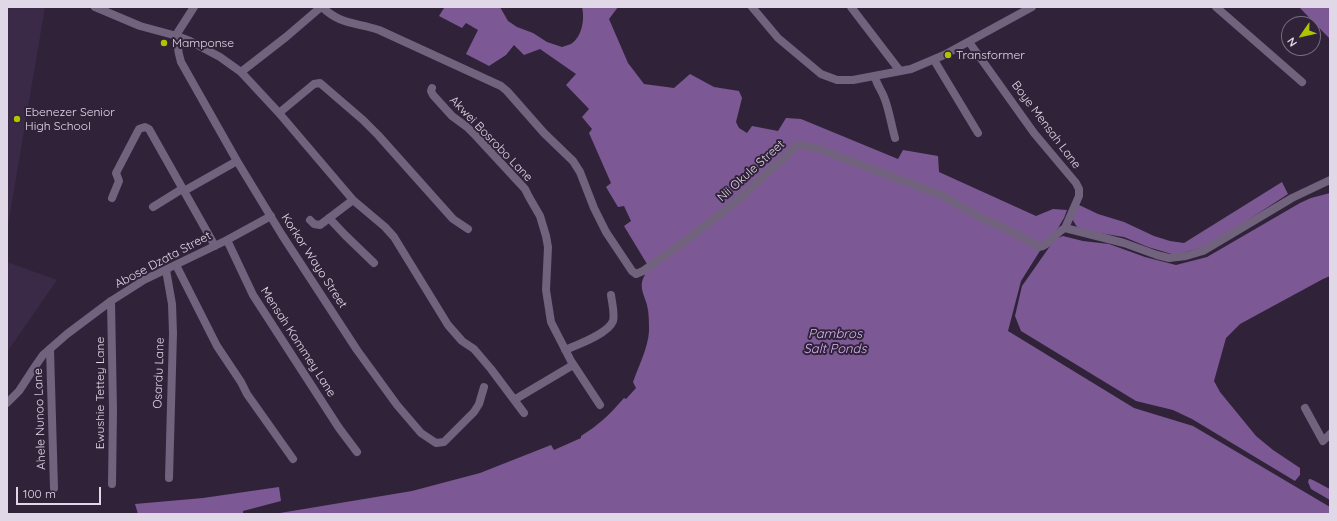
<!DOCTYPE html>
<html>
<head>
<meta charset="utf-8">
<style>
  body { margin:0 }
  #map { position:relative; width:1337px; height:521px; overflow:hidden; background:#302339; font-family:Quicksand,sans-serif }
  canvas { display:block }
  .frame { position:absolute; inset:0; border:8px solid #e1d8e7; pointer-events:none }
  .north { position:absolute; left:1281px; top:16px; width:40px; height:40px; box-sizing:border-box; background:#302339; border:1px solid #776b7f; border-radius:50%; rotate:236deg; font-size:11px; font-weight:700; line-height:16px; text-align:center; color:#e1d8e7 }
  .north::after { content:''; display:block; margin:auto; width:14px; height:18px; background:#b0c502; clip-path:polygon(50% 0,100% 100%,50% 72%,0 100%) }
  .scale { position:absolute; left:16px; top:487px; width:85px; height:18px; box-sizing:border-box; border:2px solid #e1d8e7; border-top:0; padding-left:5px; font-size:12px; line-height:14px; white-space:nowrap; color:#e1d8e7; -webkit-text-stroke:3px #302339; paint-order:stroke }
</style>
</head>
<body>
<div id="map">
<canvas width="1337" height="521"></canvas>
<div class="frame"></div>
<div class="north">N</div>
<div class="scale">100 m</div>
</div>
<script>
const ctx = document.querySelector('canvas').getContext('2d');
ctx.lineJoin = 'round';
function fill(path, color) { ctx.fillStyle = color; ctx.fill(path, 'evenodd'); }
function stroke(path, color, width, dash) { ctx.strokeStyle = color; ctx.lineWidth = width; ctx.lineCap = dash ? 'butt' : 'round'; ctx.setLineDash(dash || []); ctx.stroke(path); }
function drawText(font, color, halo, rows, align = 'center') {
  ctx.font = font + ' Quicksand,sans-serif'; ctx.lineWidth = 4; ctx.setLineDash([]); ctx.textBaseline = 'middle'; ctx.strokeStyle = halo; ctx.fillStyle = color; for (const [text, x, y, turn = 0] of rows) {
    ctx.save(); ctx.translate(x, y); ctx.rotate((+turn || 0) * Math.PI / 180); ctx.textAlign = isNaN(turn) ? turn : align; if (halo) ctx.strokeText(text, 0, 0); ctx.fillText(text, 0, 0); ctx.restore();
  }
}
const built = new Path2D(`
  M7,7H45L7,231Z
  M7,262L57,280L7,352Z`);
const water = new Path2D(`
  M443,7H500L508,21L517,27L533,33L547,42L562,47C565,46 568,45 571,44C582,37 585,19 582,7H618L609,19L628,63L644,84L674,88L690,74L714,87L739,91L742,98L736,122L739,128L747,133L752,126L778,131L786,118L801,119L898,159L903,150L938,156L939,172L1036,216L1053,209L1067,210L1064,218L1058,228L1043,246L1021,281L1008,331L1134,408L1193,426L1330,507V514H274L412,491L480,473L551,445L554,450L581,438V436C599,425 610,414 624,398L626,399L636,388L633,382C639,365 648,348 649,331C649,323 649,313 647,305C644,294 638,286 645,275L640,270L647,264L624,226L631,221L624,206L618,207L606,187L611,183L589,133L592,129L582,117L589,109L566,85L576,74L540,49L524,55L514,45L506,55L489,66L466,54L478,30L466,23L462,28L439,16L444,8Z
  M1299,7H1330V39Z
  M1282,182L1288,194L1208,246L1175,255L1148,247L1124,237L1093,232L1077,227L1071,217L1077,204L1098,214L1124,222L1154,236L1170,241L1184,243Z
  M1330,193V276L1323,279L1240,324L1226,338L1214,381L1220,392L1256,436L1273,450L1300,468V475L1295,481L1192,419L1173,410L1136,401L1021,331L1015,316L1022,286L1055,239L1063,236L1083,241L1109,244L1145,257L1176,265L1207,257L1300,203L1311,198Z
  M1309,479C1313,479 1325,487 1330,489V500L1311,489L1308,482Z
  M279,487L281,501L243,511V514H138L135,504L203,498Z`);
const minor = new Path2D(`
  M95,7L140,26L177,36L190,41L220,57L241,72L279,113L353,200L385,227L394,237L448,325L462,341L474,349L491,369L524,413
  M194,7L178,32C176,43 178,52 181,62L237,161L282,235L357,350L397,405L421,433L436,443L444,442L474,412L479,404L484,387
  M322,7C341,25 355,22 379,30L501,86L507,91L544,133L573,161L580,172L594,208L606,232L632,271L636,274L643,271L688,239L732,205L797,146L801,145L816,148L941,195L978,216L1015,233L1039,247C1049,246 1055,233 1065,228L1124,243L1157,255L1169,258L1186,256L1203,251L1292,198L1330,180
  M752,7L778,38L821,74L837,80H853L911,69L944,55L1032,7
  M851,7L900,71
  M1216,7L1302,82
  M969,42L1034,133L1076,183L1079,189V196L1065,228
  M934,60L978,133
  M241,72L286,37L321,7
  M875,76C876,84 881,89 884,97C889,109 891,124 895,138
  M432,88L431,91L433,95L452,116L467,127L476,136L525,189L529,197L540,216L546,236L548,247L546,290L551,322L571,361L600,405
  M279,113L314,84L320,83L363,120L378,135L453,219L468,229
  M184,191L237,161
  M112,198L119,181L116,173L139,129L145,127L149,129L215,246
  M153,207L182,189
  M329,218L345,235L374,263
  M310,220L314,224L320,225L353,200
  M227,240L253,295L339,428L357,452
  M176,265L217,346L241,382L247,394L293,459
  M166,270L172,304L173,333L169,478
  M111,301L113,410L112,484
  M50,349L54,488
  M565,350C577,345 608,334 613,321C615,314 612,303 611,295
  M514,400L573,365
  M7,403L19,391L36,365L43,355L67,334L111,301L144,280L227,240L271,216
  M1305,408L1323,441L1330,434`);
const markers = [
  [164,43,4,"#b0c502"],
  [948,55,4,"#b0c502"],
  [17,119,4,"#b0c502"]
];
const poiNames = [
  ["Mamponse",172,43],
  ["Transformer",956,55],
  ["Ebenezer Senior",25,112],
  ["High School",25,126]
];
const streetNames = [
  ["Boye Mensah Lane",1046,125,53],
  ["Akwei Bosrobo Lane",491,139,46],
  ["Nii Okule Street",751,171,-42],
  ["Abose Dzata Street",163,260,-28],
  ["Korkor Wayo Street",314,261,57],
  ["Mensah Kommey Lane",298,342,57],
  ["Osardu Lane",159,373,-88],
  ["Ewushie Tettey Lane",100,393,-90],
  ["Ahele Nunoo Lane",40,419,-92]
];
const waterNames = [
  ["Pambros",835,334],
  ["Salt Ponds",835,349]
];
fill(built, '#3b2a47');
fill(water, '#7c5994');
stroke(minor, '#71627d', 8);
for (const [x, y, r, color] of markers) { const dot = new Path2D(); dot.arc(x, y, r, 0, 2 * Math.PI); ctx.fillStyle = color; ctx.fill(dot); stroke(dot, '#302339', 1.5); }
drawText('12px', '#e1d8e7', '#302339', poiNames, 'left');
drawText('12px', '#e1d8e7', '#302339', streetNames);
drawText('italic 13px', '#d8b1f5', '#302339', waterNames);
</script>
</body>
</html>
